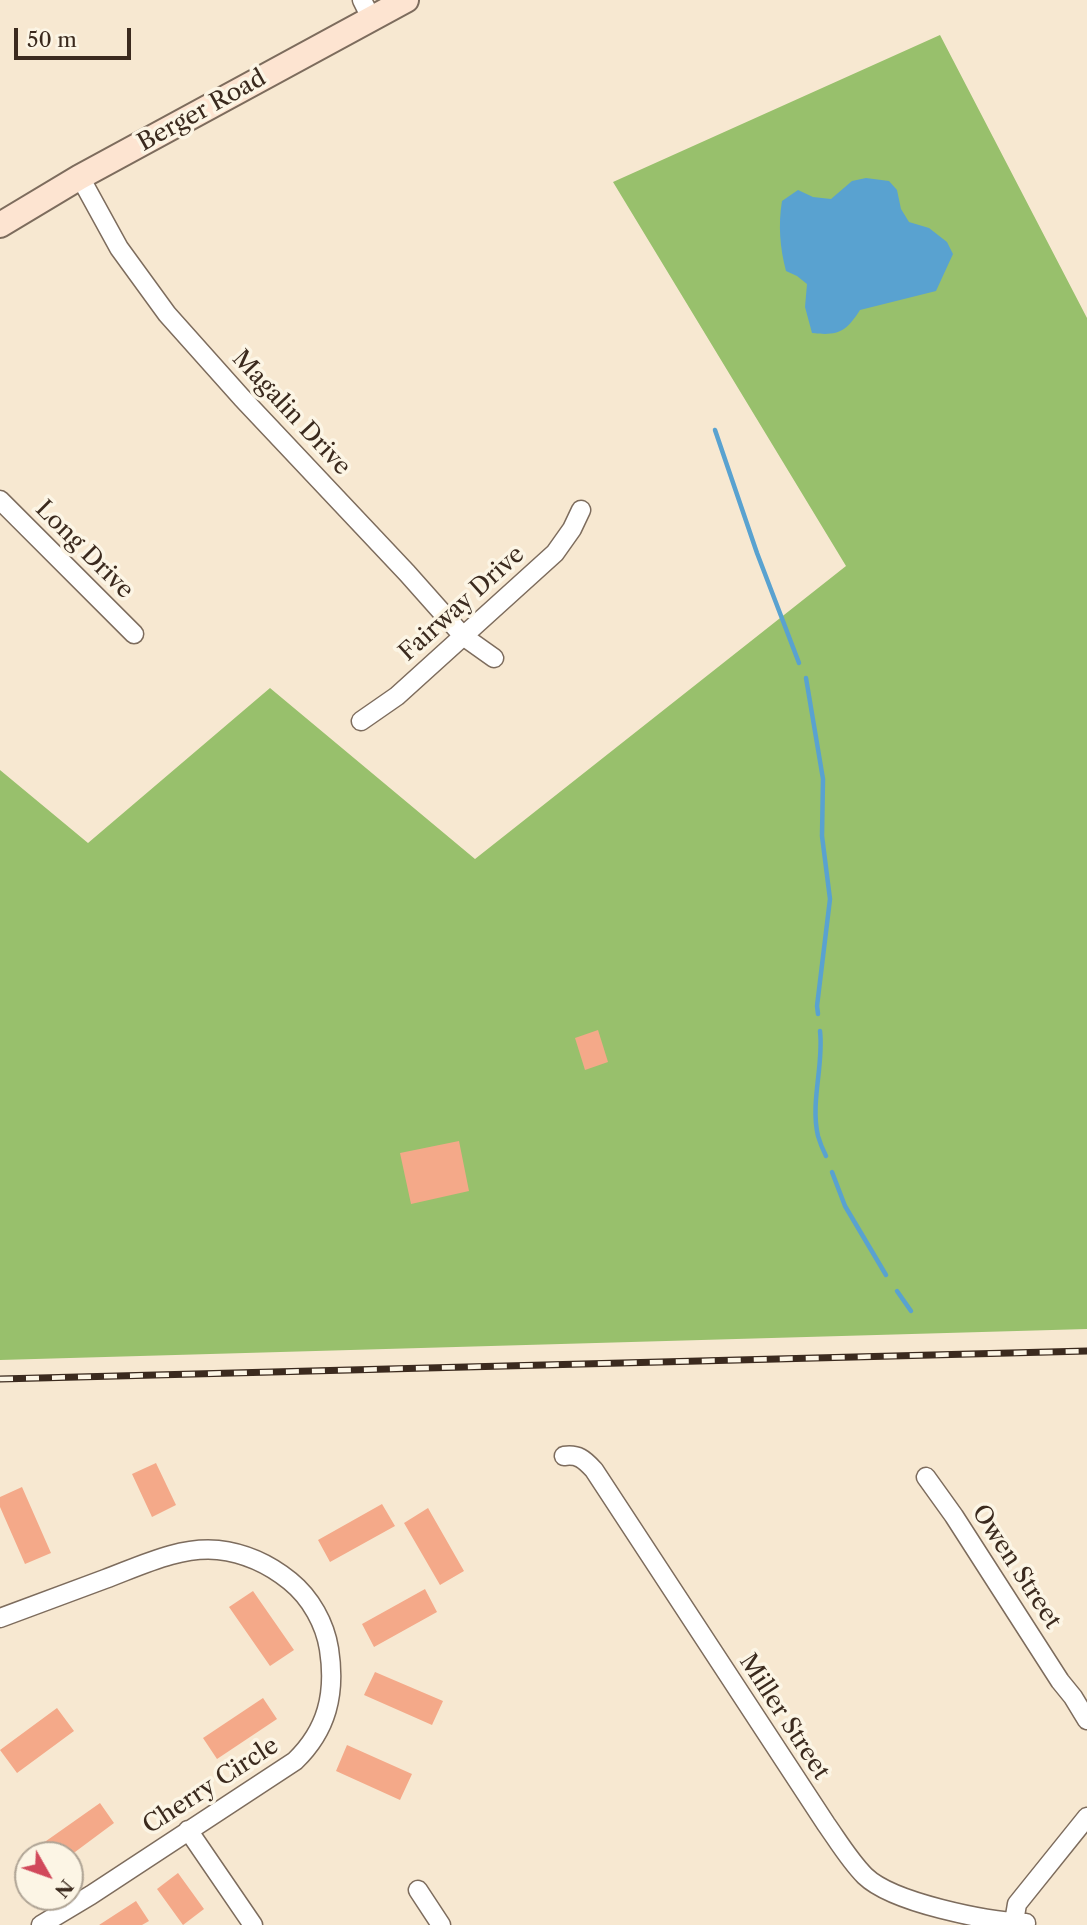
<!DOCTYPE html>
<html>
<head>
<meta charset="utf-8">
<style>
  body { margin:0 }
  #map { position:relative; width:1087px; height:1925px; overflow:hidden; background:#f7e8d1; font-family:"Libre Caslon Text",serif }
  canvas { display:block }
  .north { position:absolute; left:14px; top:1841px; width:70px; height:70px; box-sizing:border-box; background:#fcf5e5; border:2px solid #afa495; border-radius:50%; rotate:130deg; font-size:19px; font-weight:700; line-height:28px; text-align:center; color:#3b2a1e }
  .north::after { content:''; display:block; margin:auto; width:24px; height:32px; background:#d1495b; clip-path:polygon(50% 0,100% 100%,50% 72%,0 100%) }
  .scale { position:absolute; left:14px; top:28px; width:117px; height:32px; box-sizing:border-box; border:4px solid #3b2a1e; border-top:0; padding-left:9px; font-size:21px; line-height:24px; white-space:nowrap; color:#3b2a1e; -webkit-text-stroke:5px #fcf5e5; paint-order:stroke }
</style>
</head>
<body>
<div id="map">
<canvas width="1087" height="1925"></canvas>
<div class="north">N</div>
<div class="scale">50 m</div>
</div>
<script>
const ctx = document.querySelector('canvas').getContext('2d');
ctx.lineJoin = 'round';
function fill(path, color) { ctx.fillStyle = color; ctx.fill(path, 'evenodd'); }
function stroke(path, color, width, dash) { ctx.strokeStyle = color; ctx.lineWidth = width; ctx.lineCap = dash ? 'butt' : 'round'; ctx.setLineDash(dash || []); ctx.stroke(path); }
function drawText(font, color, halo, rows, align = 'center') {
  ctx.font = font + ' "Libre Caslon Text",serif'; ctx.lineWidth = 7; ctx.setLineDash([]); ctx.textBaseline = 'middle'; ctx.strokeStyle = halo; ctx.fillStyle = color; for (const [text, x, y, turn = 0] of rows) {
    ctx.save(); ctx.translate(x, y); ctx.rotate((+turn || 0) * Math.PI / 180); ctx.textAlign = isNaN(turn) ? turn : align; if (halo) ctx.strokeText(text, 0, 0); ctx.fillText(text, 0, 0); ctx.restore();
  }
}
const green = new Path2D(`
  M940,35L1087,318V1329L0,1360V770L88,843L270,688L475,859L846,566L613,182Z`);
const water = new Path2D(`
  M866,178L889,181L897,190L901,209L909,222L929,228L947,242L953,254L936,291L860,310C846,332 838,336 812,333L805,307L807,284L797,276L786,271C780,248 778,225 782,201L798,190L813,197L831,199L852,181Z`);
const stream = new Path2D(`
  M715,430L757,553L799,663
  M806,678L823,779L822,836L830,899L817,1006L818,1014
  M820,1031C824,1065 810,1102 818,1136C820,1143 823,1150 826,1156
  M832,1172L845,1206L886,1275
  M897,1291L911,1311`);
const building = new Path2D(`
  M598,1030L608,1062L585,1070L575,1038Z
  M459,1141L469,1191L411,1204L400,1153Z
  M156,1463L176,1505L152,1517L132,1474Z
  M22,1487L51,1553L25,1564L0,1507V1497Z
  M382,1504L395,1526L330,1562L318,1540Z
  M428,1508L464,1571L440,1585L404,1523Z
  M425,1589L437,1612L374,1647L362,1624Z
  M253,1591L294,1650L270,1666L229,1607Z
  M375,1672L443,1701L432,1725L364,1695Z
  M263,1698L277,1719L217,1759L203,1738Z
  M57,1708L74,1731L17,1773L0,1750Z
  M347,1745L412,1774L400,1800L336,1771Z
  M100,1803L114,1823L71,1855H46L39,1846Z
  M178,1873L204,1909L183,1925L157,1889Z
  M136,1901L149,1921L142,1925H99Z`);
const street = new Path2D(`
  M362,0L372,20
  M80,177L119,248L167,314L242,398L407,573L463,636L494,658
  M0,500L134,634
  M361,721L397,696L555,553L572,529L581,510
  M564,1456C578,1454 584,1459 594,1470L826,1824C838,1841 850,1861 865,1876C893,1903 986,1921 1026,1923
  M926,1477L954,1516L1060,1681L1073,1697L1087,1720
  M0,1618C35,1605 70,1592 105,1579C140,1566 180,1546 218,1550C245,1553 269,1564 290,1581C311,1598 325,1624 329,1649C336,1694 327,1730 295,1761L91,1895L41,1925
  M188,1830L253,1925
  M418,1890L441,1925
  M1014,1922L1017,1904L1087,1817`);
const secondary = new Path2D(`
  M0,225L80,177L406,0`);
const rail = new Path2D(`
  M0,1379L1087,1351`);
const streetNames = [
  ["Berger Road",202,111,-29],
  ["Magalin Drive",291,413,47],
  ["Long Drive",84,550,45],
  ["Fairway Drive",462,604,-42],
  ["Owen Street",1016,1567,57],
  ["Miller Street",784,1717,57],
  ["Cherry Circle",211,1786,-33]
];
fill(green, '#98c06c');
fill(water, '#59a2d0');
stroke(stream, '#59a2d0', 4.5);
fill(building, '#f4a989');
stroke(street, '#7d6c5d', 21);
stroke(secondary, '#7d6c5d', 28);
stroke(street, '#fff', 18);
stroke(secondary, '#fde4d1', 24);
stroke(rail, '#3b2a1e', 7);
stroke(rail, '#fcf5e5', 4.5, [13]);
drawText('24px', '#3b2a1e', '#fcf5e5', streetNames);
</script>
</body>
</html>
